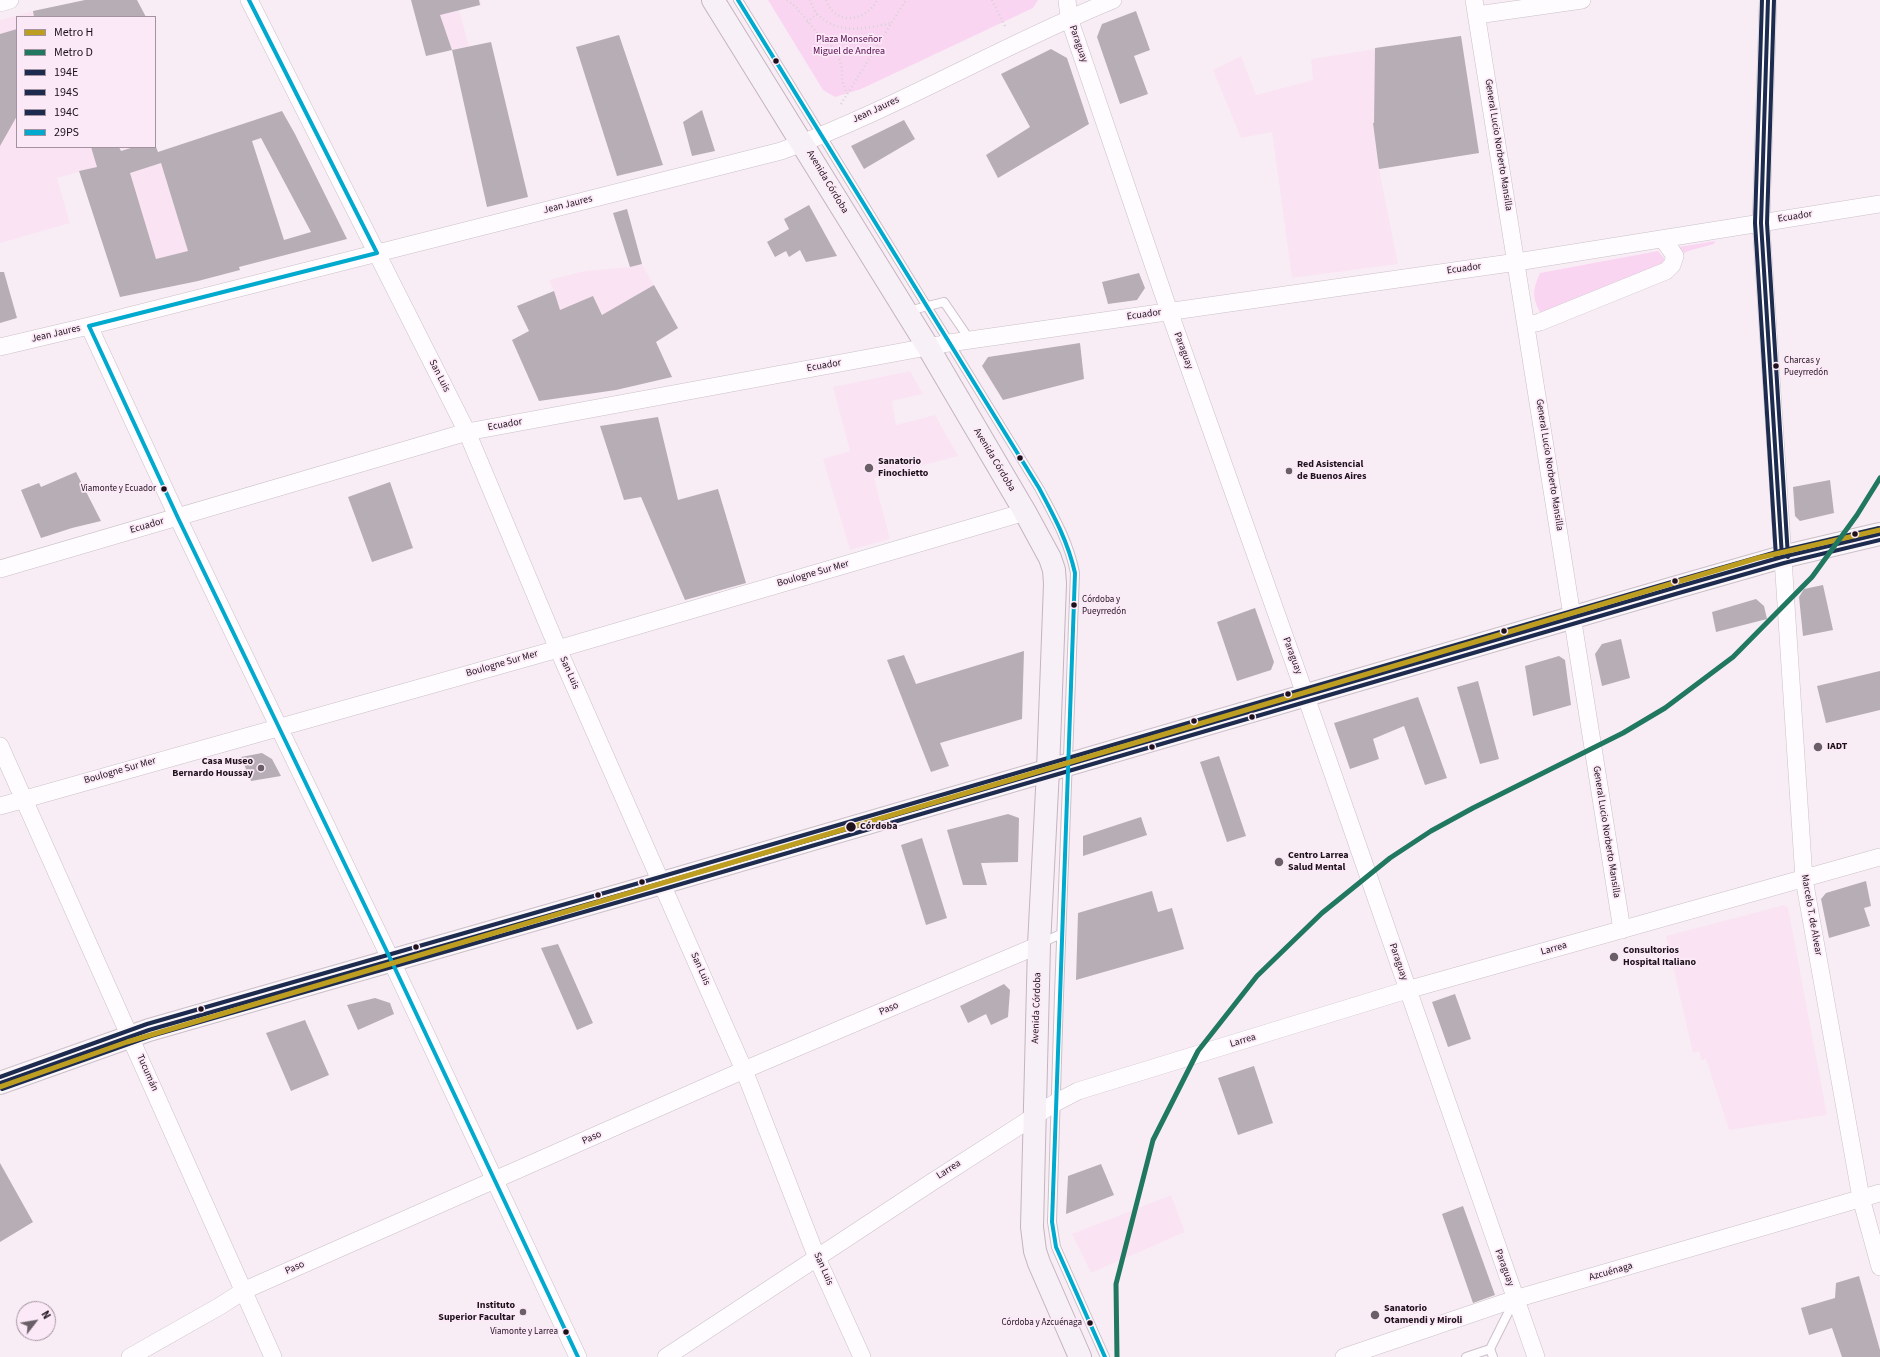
<!DOCTYPE html>
<html>
<head>
<meta charset="utf-8">
<style>
  body { margin:0 }
  #map { position:relative; width:1880px; height:1357px; overflow:hidden; background:#f8edf5; font-family:"Source Sans 3",sans-serif }
  canvas { display:block }
  .legend { position:absolute; left:16px; top:16px; width:140px; height:132px; box-sizing:border-box; background:#fce9f8; border:1px solid #a393a0; margin:0; padding:5px 7px; list-style:none; font-size:12px; color:#1d121b }
  .legend li { display:flex; align-items:center; gap:8px; height:20px }
  .legend b { width:20px; border:1px solid #a393a0 }
  .north { position:absolute; left:16px; top:1301px; width:40px; height:40px; box-sizing:border-box; background:#fce9f8; border:1px solid #a393a0; border-radius:50%; rotate:59deg; font-size:11px; font-weight:700; line-height:16px; text-align:center; color:#1d121b }
  .north::after { content:''; display:block; margin:auto; width:14px; height:18px; background:#6a5f67; clip-path:polygon(50% 0,100% 100%,50% 72%,0 100%) }
</style>
</head>
<body>
<div id="map">
<canvas width="1880" height="1357"></canvas>
<ul class="legend">
<li><b style="height:5px;background:#be9e20"></b>Metro H</li>
<li><b style="height:5px;background:#217861"></b>Metro D</li>
<li><b style="height:5px;background:#1d2b4f"></b>194E</li>
<li><b style="height:5px;background:#1d2b4f"></b>194S</li>
<li><b style="height:5px;background:#1d2b4f"></b>194C</li>
<li><b style="height:5px;background:#00a9ce"></b>29PS</li>
</ul>
<div class="north">N</div>
</div>
<script>
const ctx = document.querySelector('canvas').getContext('2d');
ctx.lineJoin = 'round';
function fill(path, color) { ctx.fillStyle = color; ctx.fill(path, 'evenodd'); }
function stroke(path, color, width, dash) { ctx.strokeStyle = color; ctx.lineWidth = width; ctx.lineCap = dash ? 'butt' : 'round'; ctx.setLineDash(dash || []); ctx.stroke(path); }
function drawText(font, color, halo, rows, align = 'center') {
  ctx.font = font + ' "Source Sans 3",sans-serif'; ctx.lineWidth = 3.5; ctx.setLineDash([]); ctx.textBaseline = 'middle'; ctx.strokeStyle = halo; ctx.fillStyle = color; for (const [text, x, y, turn = 0] of rows) {
    ctx.save(); ctx.translate(x, y); ctx.rotate((+turn || 0) * Math.PI / 180); ctx.textAlign = isNaN(turn) ? turn : align; if (halo) ctx.strokeText(text, 0, 0); ctx.fillText(text, 0, 0); ctx.restore();
  }
}
const built = new Path2D(`
  M411,0H480L482,5L459,10L469,46L452,50L421,34Z
  M41,9L43,17H17V147H155V144L198,281L137,293L97,167L57,178L70,223L0,243V20Z
  M1461,36L1479,153L1379,169L1398,264L1292,278L1272,132L1241,138L1213,70L1241,56L1256,95L1313,80L1311,59Z
  M642,264L678,329L656,342L672,377L638,384L593,296L616,390L579,396L543,320L526,326L517,306L554,291L549,280L585,271L630,267Z
  M910,371L923,394L892,401L896,425L935,415L958,456L874,478L890,539L850,550L823,459L850,451L833,387Z
  M1784,905L1788,907L1827,1115L1729,1130L1706,1059L1701,1060L1699,1051L1693,1053L1666,936Z
  M1171,1195L1185,1232L1091,1273L1072,1234Z`);
const green = new Path2D(`
  M768,0H1038L1033,8L861,89L835,97L823,90Z
  M1715,241L1714,244L1688,251L1679,256V247Z
  M1658,251L1664,258V265L1542,316C1532,298 1532,291 1540,273Z`);
const building = new Path2D(`
  M85,0H137L146,17H34L33,11Z
  M411,0H479L480,5L440,15L452,50L426,56Z
  M1136,11L1150,50L1134,56L1148,94L1120,104L1097,37L1102,24Z
  M17,29V116L0,146V34Z
  M619,35L663,165L617,176L576,47Z
  M1461,36L1479,153L1379,169L1373,123H1374L1375,48Z
  M491,42L528,197L487,207L452,50Z
  M1051,49L1067,58L1089,124L998,178L986,155L1030,127L1001,74Z
  M702,110L715,151L692,156L683,122Z
  M282,111L295,134L347,239L239,267L240,270L198,281L120,297L79,171L97,167L91,147H119L121,151L134,147H156L158,152ZM261,138L311,232L284,240L252,141ZM161,163L188,251L156,259L130,173Z
  M904,120L915,139L864,169L851,146Z
  M809,205L837,256L806,262L800,250L789,257L786,251L775,257L767,242L789,229L784,219Z
  M627,209L642,264L630,267L613,213Z
  M0,272H4L17,318L0,323Z
  M1139,273L1145,288L1137,300L1108,304L1102,282Z
  M654,285L678,328L656,342L672,377L616,390L539,401L512,340L529,331L517,306L554,291L560,310L593,296L602,315Z
  M1080,343L1084,379L1003,400L982,366L988,357Z
  M658,417L678,500L718,489L746,583L685,600L641,497L624,500L600,426Z
  M76,472L101,521L72,528L41,538L21,490L39,483L41,487Z
  M1830,480L1834,513L1800,521L1795,516L1793,487Z
  M390,482L413,548L372,562L348,497Z
  M1823,585L1833,630L1803,636L1799,597L1804,589Z
  M1756,599L1764,606L1767,619L1716,632L1712,612Z
  M1255,608L1274,662L1271,670L1237,681L1217,622Z
  M1621,639L1630,678L1602,686L1595,654L1602,644Z
  M1024,651L1022,719L940,743L949,766L931,772L887,660L904,655L916,684Z
  M1559,656L1565,660L1571,705L1533,716L1525,666Z
  M1880,671V710L1826,723L1817,686Z
  M1478,681L1499,759L1480,764L1457,687Z
  M1418,697L1447,778L1425,785L1404,726L1373,739L1379,759L1350,769L1334,723Z
  M262,753L272,759L281,776L251,781L241,757Z
  M1219,756L1246,836L1227,842L1200,762Z
  M1008,814L1019,818L1018,862L981,863L987,885H963L947,830Z
  M1141,817L1147,835L1083,856V836Z
  M922,838L947,918L926,925L901,845Z
  M1866,881L1871,906L1864,908L1870,926L1829,938L1821,899L1826,893Z
  M1152,891L1158,912L1172,908L1184,949L1076,980L1078,913Z
  M558,944L593,1023L577,1030L541,948Z
  M1004,984L1010,990L1008,1017L991,1025L986,1014L968,1023L960,1006Z
  M1455,994L1471,1039L1448,1047L1432,1002Z
  M375,998L390,1003L394,1014L358,1030L347,1005Z
  M305,1020L329,1075L291,1091L266,1033Z
  M1254,1066L1273,1123L1238,1135L1218,1078Z
  M0,1163L33,1222L0,1242Z
  M1101,1164L1114,1195L1066,1214L1068,1176Z
  M1463,1206L1495,1295L1473,1303L1442,1214Z
  M1859,1276L1880,1350V1357H1842L1832,1328L1809,1335L1801,1308L1835,1298L1836,1283Z`);
const path = new Path2D(`
  M787,0L795,6L823,40L832,46L838,54L842,69V81L847,94
  M826,0C835,26 866,22 877,0
  M992,0L1006,28
  M817,14C838,35 865,29 891,23
  M807,22L817,14L812,6L810,0
  M841,104L906,0`);
const service = new Path2D(`
  M738,0L1039,488C1054,516 1069,542 1075,573L1059,995L1052,1222L1056,1247L1105,1357
  M908,311L944,302L970,340
  M1041,943L1061,934
  M1466,1357L1490,1349
  M1493,1357L1490,1349L1514,1301`);
const minor = new Path2D(`
  M249,0L467,432L558,649L744,1070L817,1258L862,1357
  M1067,0L1069,18L1169,311L1305,694L1536,1357
  M1474,0L1622,930
  M1768,0L1761,223L1804,879L1861,1198L1880,1267
  M0,3L10,0
  M1477,15L1582,0
  M1527,325L1540,322L1666,271L1672,265L1675,256L1663,239
  M89,326L178,518L391,960L578,1357
  M0,347L89,326L781,151C895,109 1001,46 1113,0
  M0,569L467,432L949,343L1517,262L1880,204
  M0,746L273,1357
  M0,806L558,649L1025,512
  M130,1357L220,1306L245,1290L744,1070L1039,945
  M666,1357L932,1182L1055,1103L1078,1091L1407,990L1880,857
  M1344,1357L1515,1299L1880,1193`);
const secondary = new Path2D(`
  M0,1083L149,1030L662,883L1677,587L1782,557L1880,534`);
const primary = new Path2D(`
  M713,0L928,347L1025,512L1050,558L1054,570L1055,584L1048,770L1039,945L1032,1227L1035,1251L1039,1263L1080,1357`);
const bus1 = new Path2D(`
  M1768,0L1761,223L1782,557
  M0,1083L149,1030L662,883L1677,587L1782,557L1880,534`);
const bus2 = new Path2D(`
  M1762,0L1755,223L1776,557
  M2,1089L151,1036L664,889L1679,593L1784,563L1880,540`);
const bus3 = new Path2D(`
  M1774,0L1767,223L1788,557
  M0,1077L147,1024L660,877L1675,581L1780,551L1879,528`);
const bus4 = new Path2D(`
  M249,0L377,253L89,326L178,518L391,960L578,1357
  M738,0L1039,488C1054,516 1068,542 1075,573L1052,1222L1056,1247L1105,1357`);
const metro1 = new Path2D(`
  M0,1087L127,1042L1758,558L1880,530`);
const metro2 = new Path2D(`
  M1117,1357L1116,1284L1153,1140L1198,1051L1257,976L1322,913L1390,858L1431,831L1473,808L1623,733L1665,708L1733,657L1812,577L1857,515L1880,478`);
const markers = [
  [776,61,3.5,"#1d121b"],
  [1776,366,3.5,"#1d121b"],
  [1020,458,3.5,"#1d121b"],
  [869,468,5,"#6a5f67"],
  [1289,471,4,"#6a5f67"],
  [164,489,3.5,"#1d121b"],
  [1855,534,3.5,"#1d121b"],
  [1675,581,3.5,"#1d121b"],
  [1074,605,3.5,"#1d121b"],
  [1504,631,3.5,"#1d121b"],
  [1288,694,3.5,"#1d121b"],
  [1252,717,3.5,"#1d121b"],
  [1194,721,3.5,"#1d121b"],
  [1152,747,3.5,"#1d121b"],
  [1818,747,5,"#6a5f67"],
  [261,768,4,"#6a5f67"],
  [851,827,5.5,"#1d121b"],
  [1279,862,5,"#6a5f67"],
  [642,882,3.5,"#1d121b"],
  [598,895,3.5,"#1d121b"],
  [416,947,3.5,"#1d121b"],
  [1614,957,5,"#6a5f67"],
  [201,1009,3.5,"#1d121b"],
  [523,1312,4,"#6a5f67"],
  [1375,1315,5,"#6a5f67"],
  [1090,1323,3.5,"#1d121b"],
  [566,1332,3.5,"#1d121b"]
];
const busNames = [
  ["Charcas y",1784,361,"left"],
  ["Pueyrredón",1784,373,"left"],
  ["Viamonte y Ecuador",156,489],
  ["Córdoba y",1082,600,"left"],
  ["Pueyrredón",1082,612,"left"],
  ["Córdoba y Azcuénaga",1082,1323],
  ["Viamonte y Larrea",558,1332]
];
const parkNames = [
  ["Plaza Monseñor",849,40],
  ["Miguel de Andrea",849,52]
];
const streetNames = [
  ["Paraguay",1078,44,71],
  ["Jean Jaures",876,110,-25],
  ["General Lucio Norberto Mansilla",1498,145,81],
  ["Avenida Córdoba",827,182,59],
  ["Jean Jaures",568,205,-14],
  ["Ecuador",1795,217,-9],
  ["Ecuador",1464,269,-8],
  ["Ecuador",1144,315,-8],
  ["Jean Jaures",56,334,-13],
  ["Paraguay",1183,351,70],
  ["Ecuador",824,366,-10],
  ["San Luis",439,376,63],
  ["Ecuador",505,425,-10],
  ["Avenida Córdoba",994,460,59],
  ["General Lucio Norberto Mansilla",1549,465,81],
  ["Ecuador",147,526,-16],
  ["Boulogne Sur Mer",813,574,-16],
  ["Paraguay",1292,656,70],
  ["Boulogne Sur Mer",502,664,-16],
  ["San Luis",569,673,66],
  ["Boulogne Sur Mer",120,771,-16],
  ["General Lucio Norberto Mansilla",1606,832,81],
  ["Marcelo T. de Alvear",1811,915,80],
  ["Larrea",1554,949,-16],
  ["Paraguay",1398,962,71],
  ["San Luis",700,969,66],
  ["Avenida Córdoba",1037,1008,-88],
  ["Paso",889,1009,-23],
  ["Larrea",1243,1041,-17],
  ["Tucumán",147,1073,66],
  ["Paso",592,1138,-24],
  ["Larrea",949,1170,-33],
  ["Paso",295,1268,-24],
  ["Paraguay",1504,1268,70],
  ["San Luis",823,1269,66],
  ["Azcuénaga",1611,1272,-16]
];
const poiNames = [
  ["Sanatorio",878,462],
  ["Finochietto",878,474],
  ["Red Asistencial",1297,465],
  ["de Buenos Aires",1297,477],
  ["IADT",1827,747],
  ["Casa Museo",253,762,"right"],
  ["Bernardo Houssay",253,774,"right"],
  ["Centro Larrea",1288,856],
  ["Salud Mental",1288,868],
  ["Consultorios",1623,951],
  ["Hospital Italiano",1623,963],
  ["Instituto",515,1306,"right"],
  ["Superior Facultar",515,1318,"right"],
  ["Sanatorio",1384,1309],
  ["Otamendi y Miroli",1384,1321]
];
const stopNames = [
  ["Córdoba",860,827]
];
fill(built, '#fae4f4');
fill(green, '#fad5f2');
fill(building, '#b7adb5');
stroke(service, '#cbc0c8', 10);
stroke(minor, '#cbc0c8', 18);
stroke(secondary, '#cbc0c8', 24);
stroke(primary, '#c4b4c1', 24);
stroke(path, '#d6d3d6', 2.5, [1, 3]);
stroke(service, '#fefcfe', 8);
stroke(minor, '#fefcfe', 17);
stroke(secondary, '#fbf6fa', 22);
stroke(primary, '#f7f0f6', 22);
stroke(bus1, '#1d2b4f', 4);
stroke(bus2, '#1d2b4f', 4);
stroke(bus3, '#1d2b4f', 4);
stroke(bus4, '#00a9ce', 4);
stroke(metro1, '#be9e20', 5);
stroke(metro2, '#217861', 5);
for (const [x, y, r, color] of markers) { const dot = new Path2D(); dot.arc(x, y, r, 0, 2 * Math.PI); ctx.fillStyle = color; ctx.fill(dot); stroke(dot, '#fce9f8', 1.5); }
drawText('9px', '#1d121b', '#fce9f8', busNames, 'right');
drawText('10px', '#53094b', '#fce9f8', parkNames);
drawText('10px', '#1d121b', '#fce9f8', streetNames);
drawText('bold 10px', '#1d121b', '#fce9f8', poiNames, 'left');
drawText('bold 10px', '#1d121b', '#fce9f8', stopNames, 'left');
</script>
</body>
</html>
